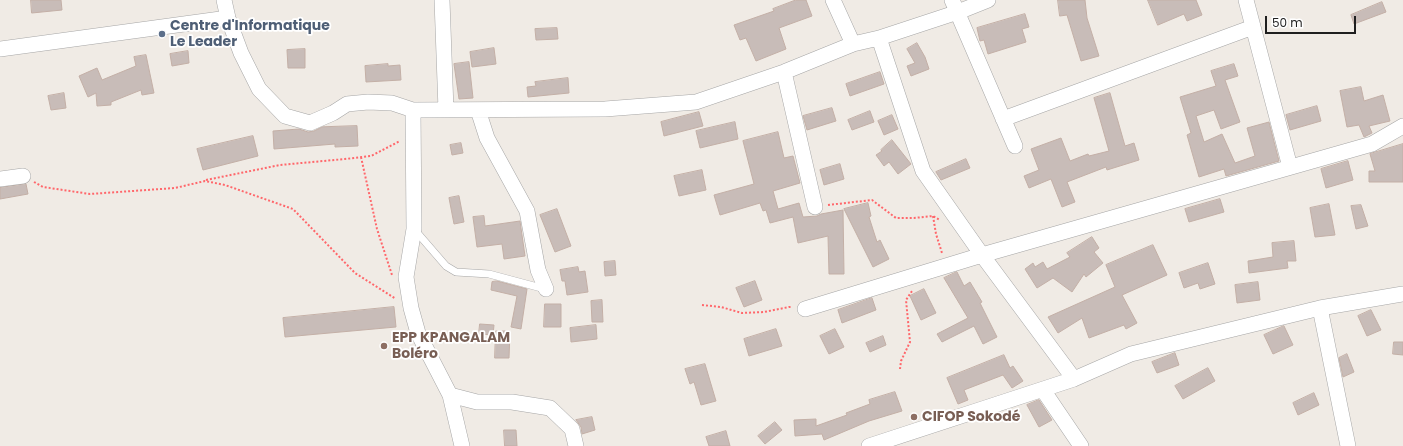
<!DOCTYPE html>
<html>
<head>
<meta charset="utf-8">
<style>
  body { margin:0 }
  #map { position:relative; width:1403px; height:446px; overflow:hidden; background:#f0ebe5; font-family:Poppins,sans-serif }
  canvas { display:block }
  .scale { position:absolute; left:1265px; top:16px; width:91px; height:18px; box-sizing:border-box; border:2px solid #1f1f1f; border-top:0; padding-left:5px; font-size:12px; line-height:14px; white-space:nowrap; color:#1f1f1f; -webkit-text-stroke:3px #fff; paint-order:stroke }
</style>
</head>
<body>
<div id="map">
<canvas width="1403" height="446"></canvas>
<div class="scale">50 m</div>
</div>
<script>
const ctx = document.querySelector('canvas').getContext('2d');
ctx.lineJoin = 'round';
function fill(path, color) { ctx.fillStyle = color; ctx.fill(path, 'evenodd'); }
function stroke(path, color, width, dash) { ctx.strokeStyle = color; ctx.lineWidth = width; ctx.lineCap = dash ? 'butt' : 'round'; ctx.setLineDash(dash || []); ctx.stroke(path); }
function drawText(font, color, halo, rows, align = 'center') {
  ctx.font = font + ' Poppins,sans-serif'; ctx.lineWidth = 3.5; ctx.setLineDash([]); ctx.textBaseline = 'middle'; ctx.strokeStyle = halo; ctx.fillStyle = color; for (const [text, x, y, turn = 0] of rows) {
    ctx.save(); ctx.translate(x, y); ctx.rotate((+turn || 0) * Math.PI / 180); ctx.textAlign = isNaN(turn) ? turn : align; if (halo) ctx.strokeText(text, 0, 0); ctx.fillText(text, 0, 0); ctx.restore();
  }
}
const building = new Path2D(`
  M31,0H61L62,10L32,13Z
  M796,0H806L812,16L779,28L786,49L756,61L746,38L740,40L734,25L774,11L773,9Z
  M1058,0H1085L1087,18L1099,56L1081,61L1067,15L1060,16Z
  M1148,0H1196L1202,15L1187,21L1184,14L1158,25Z
  M1382,2L1386,12L1354,24L1351,15Z
  M1025,14L1029,27L1022,29L1026,42L988,54L984,40L980,41L977,28Z
  M557,28L558,39L536,40L535,29Z
  M917,43L925,57L929,69L911,76L907,66L915,63L907,49Z
  M494,48L496,64L472,67L470,52Z
  M305,49V68H288L287,50Z
  M188,51L189,63L172,66L170,54Z
  M146,55L154,93L142,95L141,90L111,102V105L97,106L96,93L88,97L79,76L97,68L102,80L136,66L134,57Z
  M469,62L473,98L459,99L454,64Z
  M388,64V66L400,65L401,80L366,82L365,66Z
  M1234,64L1238,76L1225,80L1240,122L1221,129L1214,110L1196,116L1204,142L1222,134L1235,163L1255,156L1247,128L1269,122L1279,161L1226,176L1224,169L1199,177L1187,135L1191,133L1180,97L1216,86L1211,71Z
  M880,72L884,84L850,96L846,84Z
  M568,78L569,93L528,97L527,87L536,86L535,82Z
  M1361,87L1364,101L1383,95L1390,121L1369,126L1372,133L1364,137L1359,125L1347,127L1340,91Z
  M64,93L66,108L51,110L48,96Z
  M1110,93L1125,146L1134,143L1139,160L1107,170L1106,167L1067,182L1075,202L1062,207L1051,179L1029,188L1024,176L1039,170L1031,149L1061,138L1070,161L1088,154L1089,156L1109,151L1094,98Z
  M1317,106L1321,121L1290,130L1286,115Z
  M832,108L836,121L807,130L803,116Z
  M870,111L874,122L852,130L848,120Z
  M699,112L703,126L664,136L661,122Z
  M892,115L898,129L884,135L878,121Z
  M735,122L738,139L700,148L696,131Z
  M357,126L358,146L335,147V144L274,149L273,131L299,129L308,132L314,131L322,127Z
  M778,132L784,158L793,156L800,183L773,191L778,209L799,203L803,217L817,216L821,214L843,210L844,274H829L828,236L798,243L793,217L770,223L766,210L763,211L760,203L720,215L714,195L754,184L743,141Z
  M253,136L258,156L203,170L197,149Z
  M892,140L911,164L898,174L889,162L884,166L876,155L882,151L881,150Z
  M461,143L463,153L452,155L450,145Z
  M1403,144V182H1369V171H1375L1370,154Z
  M966,159L970,168L941,180L936,172Z
  M1348,161L1353,180L1326,188L1321,169Z
  M840,164L844,179L824,185L820,170Z
  M702,170L706,190L679,196L674,176Z
  M26,184L28,194L0,199V188Z
  M459,196L464,222L454,224L449,198Z
  M1220,199L1224,212L1189,222L1185,209Z
  M868,203L871,216L869,217L877,242L880,240L889,259L873,267L844,209Z
  M1329,204L1335,235L1315,237L1310,208Z
  M1361,205L1368,226L1356,229L1351,206Z
  M557,209L571,246L555,252L540,215Z
  M484,216L485,226L520,221L525,256L504,259L502,244L477,247L473,217Z
  M1092,237L1099,248L1094,252L1103,263L1086,277L1084,274L1072,292L1053,278L1037,288L1025,269L1033,263L1035,267L1043,262L1047,269L1070,257L1067,253Z
  M1294,241L1296,261H1287L1288,268L1249,273L1248,261L1273,257L1272,243Z
  M1153,245L1167,275L1122,295L1137,323L1126,329L1124,325L1089,338L1082,318L1058,333L1048,317L1115,287L1106,265Z
  M615,261L616,275L605,276L604,262Z
  M1208,263L1215,284L1200,289L1198,283L1184,288L1179,273Z
  M578,267L579,272L585,271L588,292L567,295L565,281H562L560,270Z
  M957,272L964,286L970,282L982,302L980,303L997,337L983,344L974,326L942,342L937,334L968,318L944,278Z
  M497,281L527,289L521,329L511,327L517,296L491,290L492,282Z
  M755,281L762,300L744,307L736,288Z
  M1258,282L1260,300L1237,303L1235,285Z
  M924,289L936,313L921,320L910,296Z
  M872,298L876,310L842,323L838,310Z
  M602,300L603,322H592L591,301Z
  M545,304H561V327H544Z
  M394,307L396,327L285,337L283,318Z
  M1371,310L1381,330L1367,336L1358,316Z
  M480,324L494,325L493,335L479,334Z
  M596,325L597,339L571,342L570,328Z
  M1284,326L1293,345L1273,354L1264,335Z
  M776,329L782,346L749,356L744,339Z
  M835,329L844,347L829,354L820,336Z
  M496,331H510L509,358H495Z
  M883,336L886,345L870,352L866,343Z
  M1394,342H1403V355L1393,354Z
  M1175,353L1179,365L1157,373L1152,362Z
  M1347,354L1354,372L1343,377L1339,358Z
  M1004,355L1010,368L1013,366L1023,381L1012,388L1003,375L964,390L968,400L958,404L947,378Z
  M705,364L716,401L701,405L694,382L690,384L685,369Z
  M1208,368L1215,381L1183,399L1175,386Z
  M895,392L902,411L869,421L824,440L822,434L795,436L794,420L816,419V426L847,415L846,413L870,404L869,400Z
  M1314,393L1319,405L1298,415L1293,403Z
  M1039,400L1052,420L1039,427L1027,405Z
  M592,417L595,430L582,434L581,427L576,420Z
  M775,422L782,430L765,444L758,436Z
  M504,430H516L517,446H505Z
  M726,431L730,446H709L706,437Z`);
const path = new Path2D(`
  M361,157L377,229L392,275
  M206,180L280,165L345,159L371,156L400,141
  M34,182L43,187L90,194L175,188L205,181L225,185L293,209L355,273L396,299
  M828,205L872,200L896,218H914L933,216L940,220
  M933,216L936,234L942,253
  M702,305L721,307L742,313L764,312L789,307H792
  M900,369L901,361L910,342L906,300L912,291`);
const service = new Path2D(`
  M414,229L446,266L456,272L489,274L545,289`);
const minor = new Path2D(`
  M224,0L228,18L241,53L259,89L285,116L310,123L333,113L347,104L368,102L392,103L413,110L605,109L696,102L784,72L853,44L879,38L958,12L988,0
  M442,0L446,110
  M833,0L853,44
  M952,0L1015,146
  M1246,0L1290,167
  M879,38L923,171L982,255L1074,379
  M0,49L228,18
  M784,72L815,207
  M413,110L414,229L406,277L411,308L418,333L450,395L462,446
  M478,110L487,138L527,211L538,270L546,289
  M1003,119L1253,27
  M0,179L23,176
  M1320,308L1348,446
  M805,309L982,255L1372,144L1403,126
  M1043,390L1081,446
  M450,395L477,402H512L550,408L572,429L576,446
  M869,446L1074,379L1131,354L1320,308L1403,294`);
const markers = [
  [162,34,4,"#5c6f8a"],
  [384,346,4,"#8d6e63"],
  [914,417,4,"#8d6e63"]
];
const serviceNames = [
  ["Centre d'Informatique",170,26],
  ["Le Leader",170,42]
];
const educationNames = [
  ["EPP KPANGALAM",392,338],
  ["Boléro",392,354],
  ["CIFOP Sokodé",922,417]
];
fill(building, '#c8bcb8');
stroke(building, '#c3afa6', 1);
stroke(service, '#a6a6a6', 8);
stroke(minor, '#a6a6a6', 16);
stroke(path, '#ff676b', 2, [2, 2]);
stroke(service, '#fff', 7);
stroke(minor, '#fff', 15);
for (const [x, y, r, color] of markers) { const dot = new Path2D(); dot.arc(x, y, r, 0, 2 * Math.PI); ctx.fillStyle = color; ctx.fill(dot); stroke(dot, '#fff', 1.5); }
drawText('bold 14px', '#4e5e75', '#fff', serviceNames, 'left');
drawText('bold 14px', '#785e54', '#fff', educationNames, 'left');
</script>
</body>
</html>
